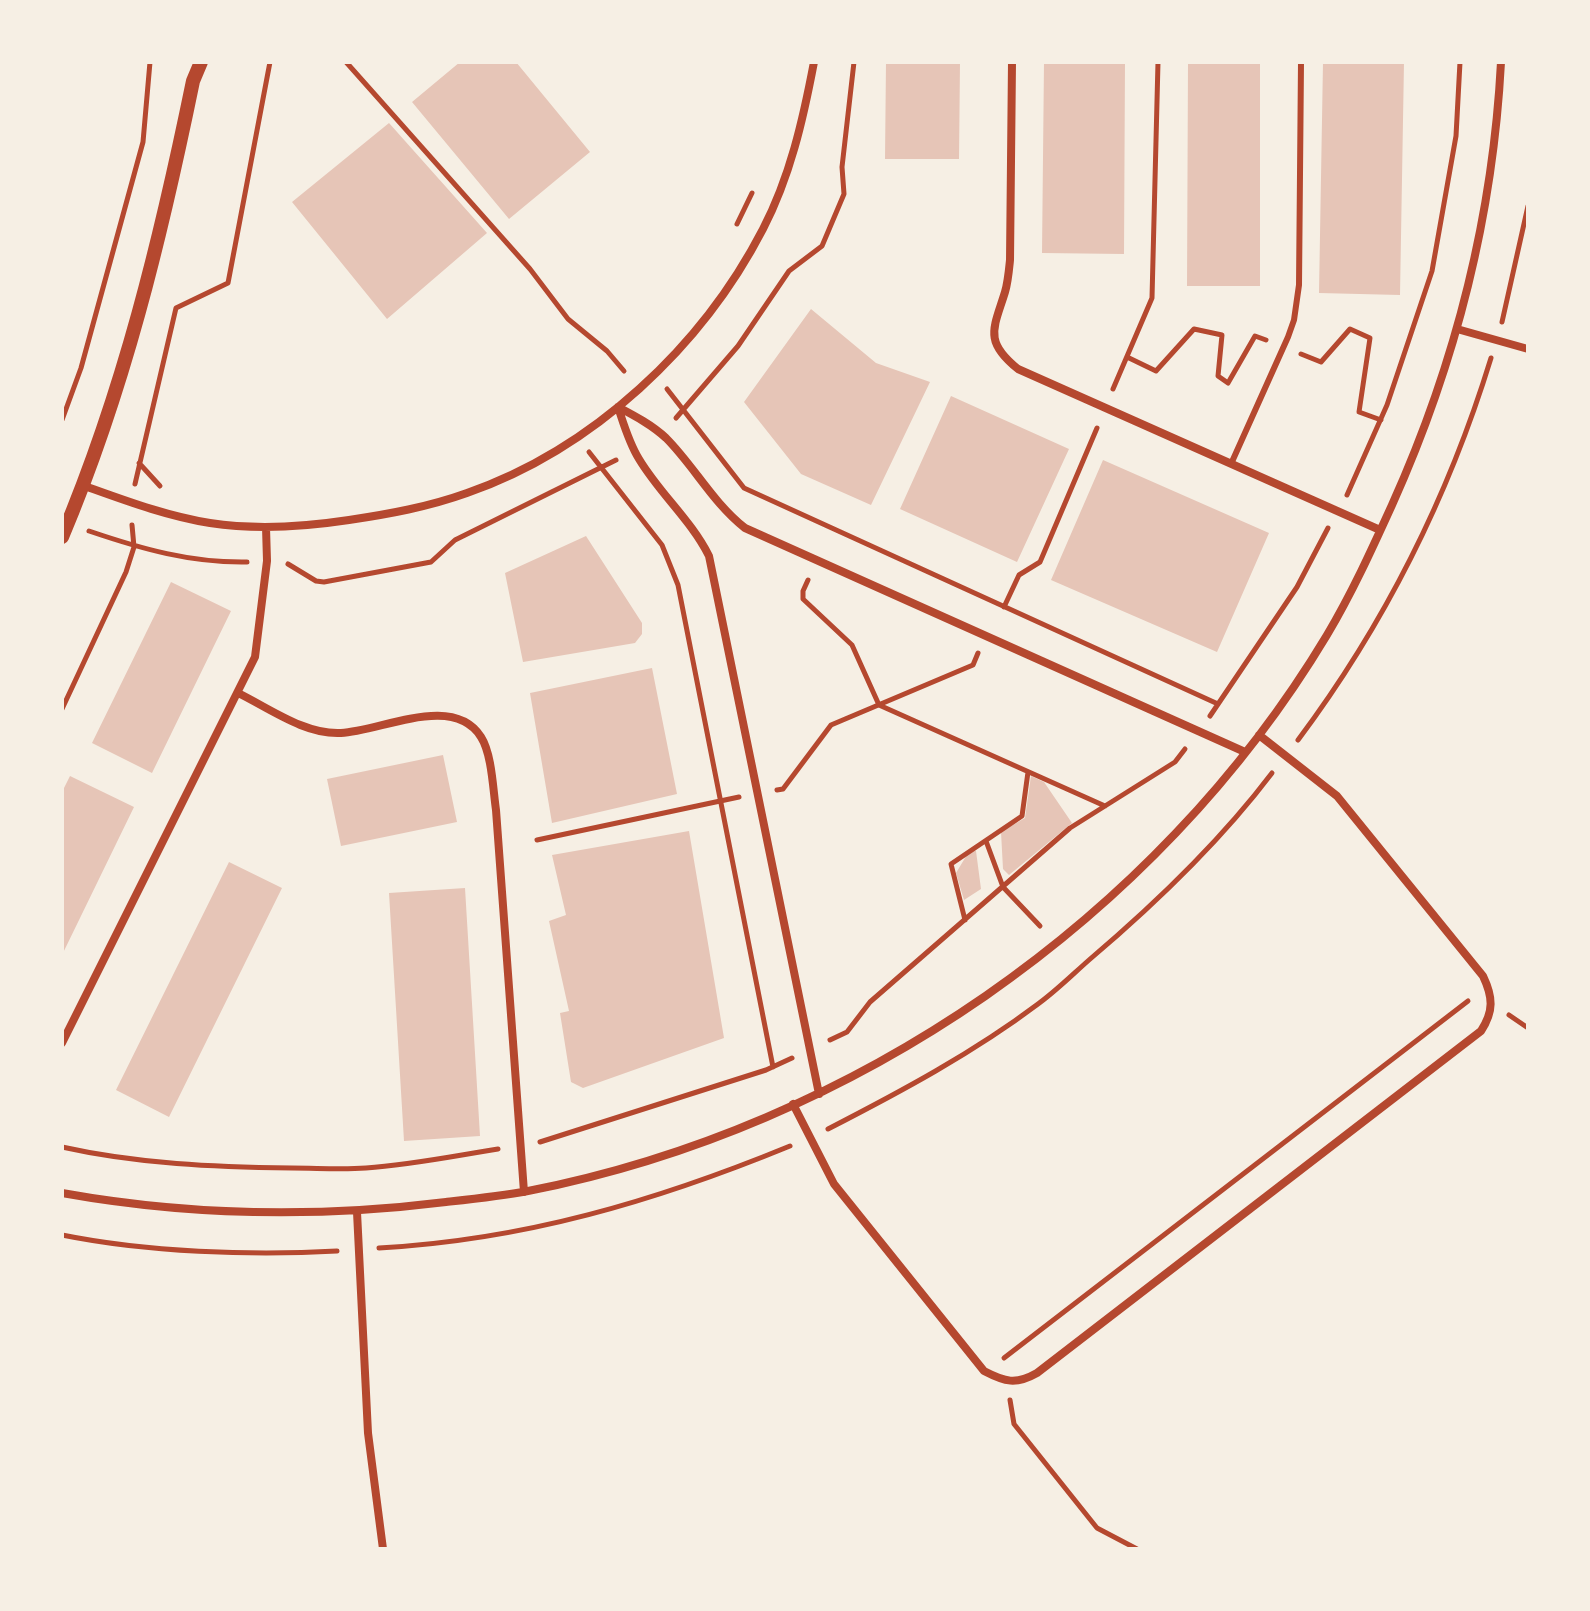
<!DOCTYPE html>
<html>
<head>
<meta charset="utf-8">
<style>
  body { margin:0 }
  #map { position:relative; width:1590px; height:1611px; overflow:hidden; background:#f6efe4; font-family:"Exo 2",sans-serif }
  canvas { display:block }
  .frame { position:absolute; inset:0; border:64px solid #f6efe4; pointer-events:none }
</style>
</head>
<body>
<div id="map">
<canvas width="1590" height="1611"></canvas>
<div class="frame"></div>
</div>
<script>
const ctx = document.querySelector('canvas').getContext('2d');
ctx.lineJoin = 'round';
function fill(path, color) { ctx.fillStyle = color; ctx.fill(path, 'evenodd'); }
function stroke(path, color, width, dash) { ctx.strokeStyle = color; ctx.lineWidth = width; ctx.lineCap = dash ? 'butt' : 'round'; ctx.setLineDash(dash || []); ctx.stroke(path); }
const building = new Path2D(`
  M460,62H516L590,152L509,219L412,102Z
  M886,62H960L959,159H885Z
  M1044,62H1125L1124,254L1042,253Z
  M1188,62H1260V286H1187Z
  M1323,62H1404L1400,295L1319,293Z
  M389,123L487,233L387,319L292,202Z
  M811,309L876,363L930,382L871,505L801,474L744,402Z
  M951,396L1069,449L1017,562L900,509Z
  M1103,460L1269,533L1217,652L1051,580Z
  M586,536L642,623V634L635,643L523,662L505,573Z
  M171,582L231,611L152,773L92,743Z
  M652,668L677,794L552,823L530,693Z
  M443,755L457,822L341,846L327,779Z
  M70,776L134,807L62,955V792Z
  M1031,776L1044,782L1072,823L1009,875L1003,869L1001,832L1025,818Z
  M689,831L724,1038L583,1088L571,1082L560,1013L569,1011L549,921L566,915L552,855Z
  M971,848L976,851L981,889L964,900L956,873Z
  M229,862L282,888L169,1117L116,1090Z
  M465,888L480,1136L404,1141L389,893Z`);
const path = new Path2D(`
  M346,62L530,269L568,319L607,351L624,371
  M737,224L752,193
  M1502,322L1528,206
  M1301,354L1321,362L1350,329L1370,338L1359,412L1381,420
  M1127,357L1156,371L1194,329L1222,335L1218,376L1228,383L1255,336L1266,340
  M667,389L744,488L1218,704
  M1113,389L1152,298L1158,62
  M676,418L738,346L789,271L822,246L844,194L842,167L854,62
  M62,420L81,368L143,142L150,62
  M589,452L662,545L678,585L773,1067
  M139,463L160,486
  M135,484L176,308L228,283L270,62
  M1347,495L1387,405L1432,271L1456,136L1460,62
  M89,531C142,549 191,563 247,562
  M288,564L316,581L324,582L431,562L455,540L616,460
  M808,580L803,591V599L852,645L879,705L1105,806
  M1004,607L1019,575L1040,562L1097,428
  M62,709L126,572L134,547L132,525
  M1210,716L1297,587L1328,528
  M1298,740C1384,625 1449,495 1491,358
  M777,790L783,789L831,725L973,665L978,653
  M537,840L739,797
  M986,841L1003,887L1040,926
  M965,920L951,864L1022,816L1028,772
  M1509,1015L1528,1028
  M830,1040L847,1032L870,1002L1070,828L1175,762L1185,749
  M828,1129C900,1092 973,1053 1038,1004C1056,991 1072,975 1089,960C1155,904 1219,843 1272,773
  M540,1142L766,1070L792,1058
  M62,1147C138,1164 215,1167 292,1168C317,1168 341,1170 366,1168C410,1165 454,1156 498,1149
  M62,1235C146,1252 251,1256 337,1251
  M379,1248C524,1240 656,1201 790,1146
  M1004,1358L1468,1001
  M1010,1400L1014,1424L1097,1528L1137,1549`);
const service = new Path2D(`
  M1231,464L1288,337L1294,320L1299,285L1301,62`);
const minor = new Path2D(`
  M1012,62L1010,260C1009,270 1008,282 1005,292C994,328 983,341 1018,369L1380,530
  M1457,329L1528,349
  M618,407C635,416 652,425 666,438C694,466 713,503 745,528L1245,752
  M618,407C624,425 629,443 639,459C660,494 691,520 709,556L819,1094
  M82,485C124,500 166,516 210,523C256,530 303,527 349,520C389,514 428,507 467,493C593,449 702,347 763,229C790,177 803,120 814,62
  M238,693C269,708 305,735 341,733C382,731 453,693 481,737C492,754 493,790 496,810L524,1192
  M62,1043L255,657L267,561L266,527
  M793,1104L834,1184L984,1371C1005,1382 1016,1385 1037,1373L1481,1031C1494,1011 1493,997 1483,976L1337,796L1259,735
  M62,1193C190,1216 317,1218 446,1202C473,1199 501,1196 528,1191C854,1127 1156,920 1327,635C1352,593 1372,549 1392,505C1455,365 1493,215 1501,62
  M357,1212L368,1433L383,1549`);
const tertiary = new Path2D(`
  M62,537C124,390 161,237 193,81L201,62`);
fill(building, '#e6c5b7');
stroke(path, '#b5482f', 5);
stroke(service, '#b5482f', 6);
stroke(minor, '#b5482f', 8);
stroke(tertiary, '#b5482f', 14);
</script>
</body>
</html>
